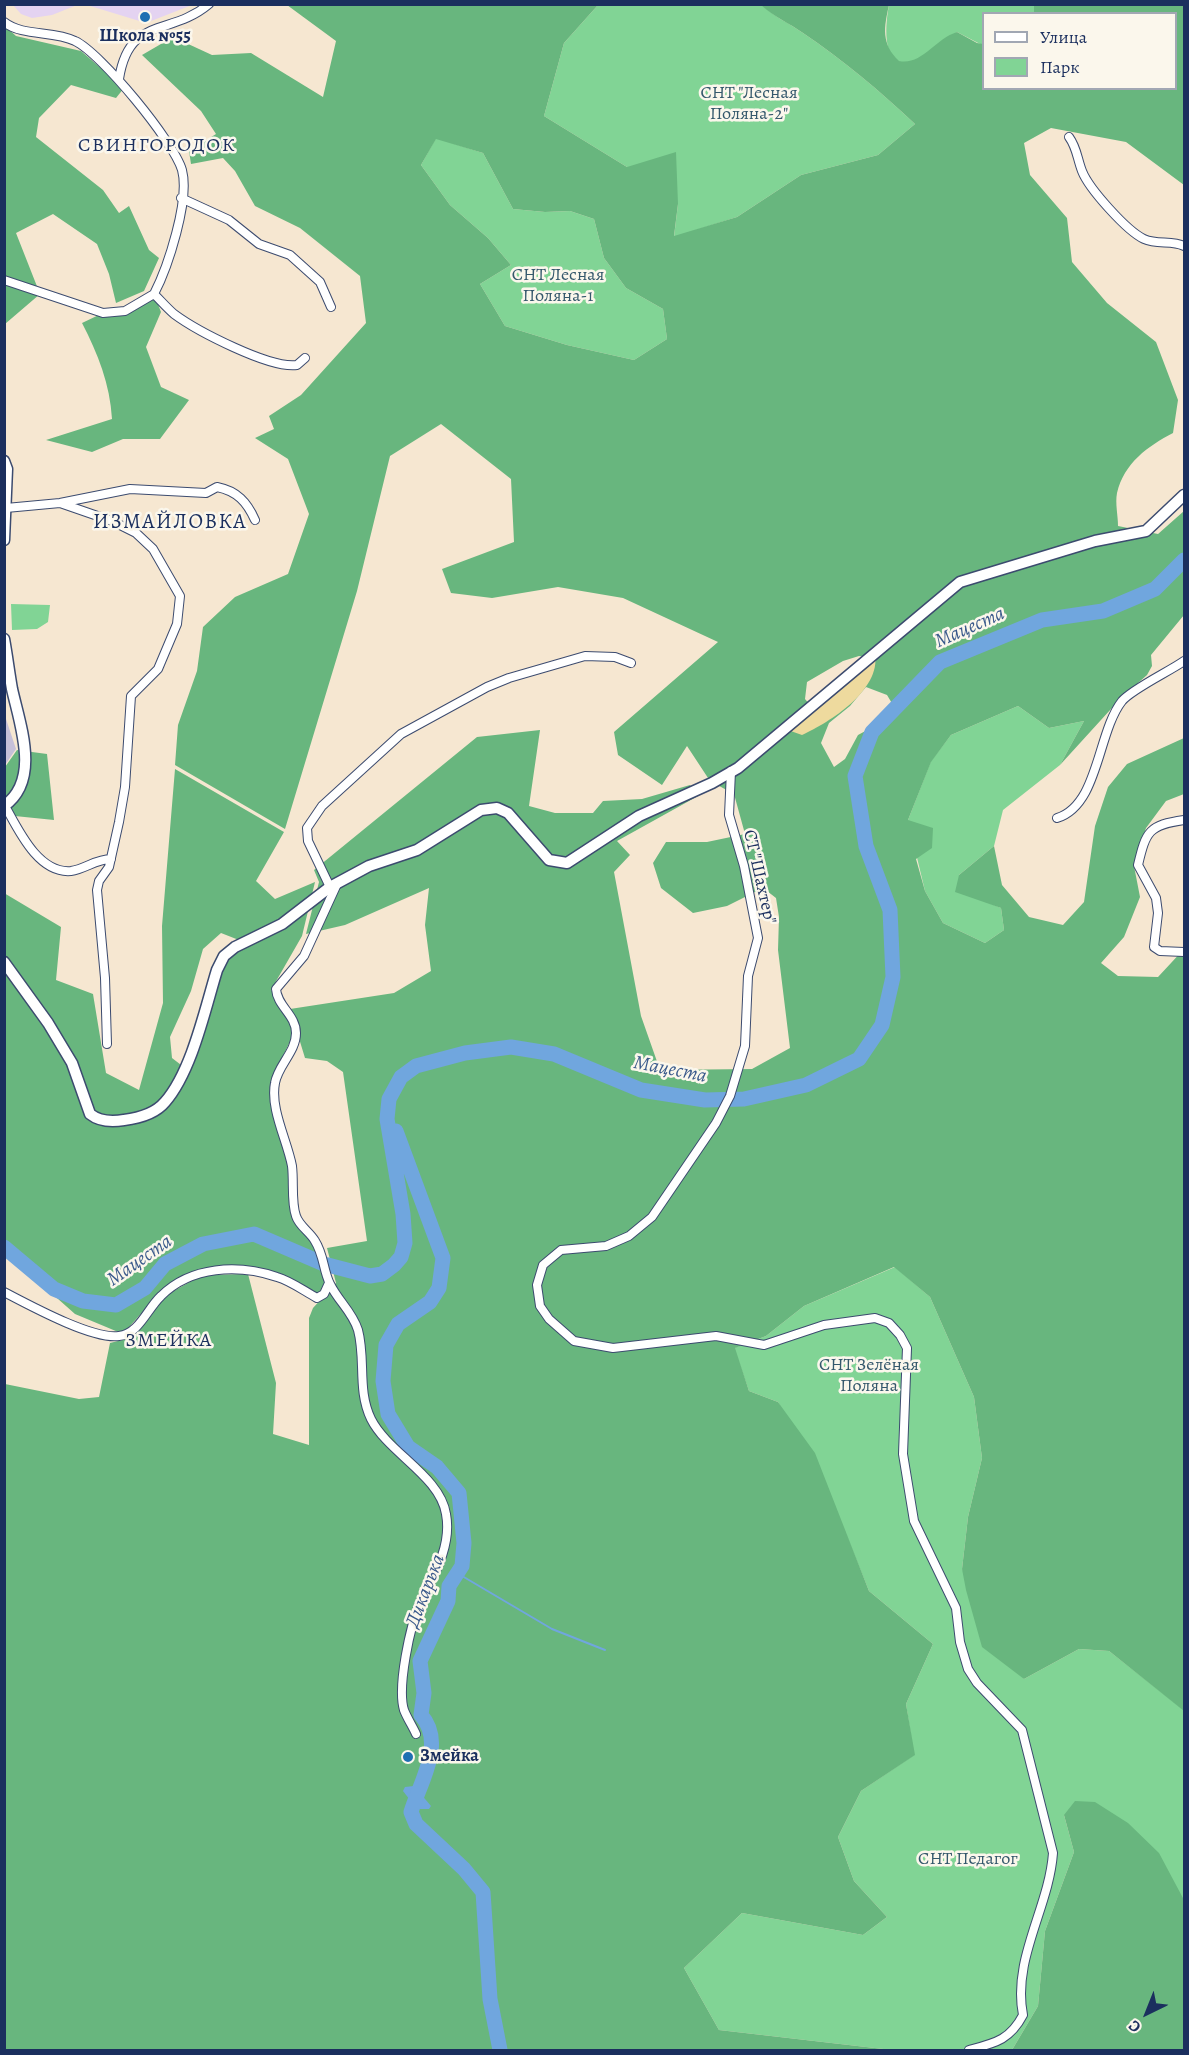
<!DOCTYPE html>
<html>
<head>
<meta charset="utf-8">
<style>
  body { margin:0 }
  #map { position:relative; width:1189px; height:2055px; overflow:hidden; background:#f6e7d1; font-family:Alegreya,serif }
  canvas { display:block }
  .frame { position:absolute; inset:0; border:6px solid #1b2f5e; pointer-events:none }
  .legend { position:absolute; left:982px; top:12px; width:195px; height:78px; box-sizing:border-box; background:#fbf7ec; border:2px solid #a1a7b3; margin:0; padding:8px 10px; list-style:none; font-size:18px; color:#1b2f5e }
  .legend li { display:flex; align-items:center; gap:12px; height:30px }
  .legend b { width:30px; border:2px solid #a1a7b3 }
  .north { position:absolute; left:1117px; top:1983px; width:60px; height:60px; -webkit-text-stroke:4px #fbf7ec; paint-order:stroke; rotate:223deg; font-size:16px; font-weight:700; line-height:24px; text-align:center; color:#1b2f5e }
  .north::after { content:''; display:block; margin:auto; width:21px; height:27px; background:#1b2f5e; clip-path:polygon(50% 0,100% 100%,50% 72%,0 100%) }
</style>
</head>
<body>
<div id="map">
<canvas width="1189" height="2055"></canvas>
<div class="frame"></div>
<ul class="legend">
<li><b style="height:8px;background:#fff"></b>Улица</li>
<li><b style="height:16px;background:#81d495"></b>Парк</li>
</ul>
<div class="north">С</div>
</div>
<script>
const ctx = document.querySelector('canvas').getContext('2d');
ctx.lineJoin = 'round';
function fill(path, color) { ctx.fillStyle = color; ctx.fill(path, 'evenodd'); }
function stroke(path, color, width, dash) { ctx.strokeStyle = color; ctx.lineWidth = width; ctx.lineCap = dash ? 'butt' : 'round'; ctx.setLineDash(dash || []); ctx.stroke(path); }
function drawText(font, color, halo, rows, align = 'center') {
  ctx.font = font + ' Alegreya,serif'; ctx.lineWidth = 5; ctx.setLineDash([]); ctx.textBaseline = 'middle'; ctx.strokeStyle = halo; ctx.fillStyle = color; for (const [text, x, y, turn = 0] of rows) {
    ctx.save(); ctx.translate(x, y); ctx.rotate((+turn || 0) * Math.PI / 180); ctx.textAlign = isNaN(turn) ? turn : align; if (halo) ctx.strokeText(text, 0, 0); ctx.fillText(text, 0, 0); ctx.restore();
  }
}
const built = new Path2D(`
  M13,5H77L52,15L32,18L21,14Z
  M87,5L192,4V5L146,23Z`);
const industrial = new Path2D(`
  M5,716L16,749L5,765Z`);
const green = new Path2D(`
  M761,4C774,17 789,23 803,33C843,60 880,91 915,124L878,155L801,175L737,217L674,237L678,204L627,167L544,116L564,43L598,5Z
  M889,5H1034V13L984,14L982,45L957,32C944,41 931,53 918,59C880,76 885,25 889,5Z
  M436,138L483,153L513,209L545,212L570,211L594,219L604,258L626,288L663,309L667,339L634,360L567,345L505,326L480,284L511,265L488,238L450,205L421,165Z
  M11,604L50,605L48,622L37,629L12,630Z
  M1018,706L1049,728L1084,721L1060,765L1003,810L994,846L959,875L980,899L1001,908L1004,930L985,943L943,923L925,891L908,820L931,761L951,735Z
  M895,1267L930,1297L974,1397L982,1458L968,1517L962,1569L1024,1679L1079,1649L1109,1651L1184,1710V1900L1064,1815L1074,1852L1045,1931L1038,2006L1012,2050H892L719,2030L684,1968L742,1913L863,1935L887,1917L854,1881L838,1837L861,1791L914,1755L906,1704L933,1644L869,1591L837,1512L778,1402L749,1391L734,1348L766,1336L804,1306Z`);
const forest = new Path2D(`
  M287,5H598L564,43L544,116L627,167L676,152L678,204L674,236L737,217L801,175L878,155L915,124C880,91 843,60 803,33C789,23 774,17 761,5H889C884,27 881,44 899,61C921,66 935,39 957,32L977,43L983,44L984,88H1176V14L1034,13V5H1184V185L1126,142L1051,128L1024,143L1030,175L1067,218L1072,262L1107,303L1156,342L1178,400L1173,433C1148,446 1124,463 1117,493C1115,503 1118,516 1118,526L1158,534L1184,511V615L1151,655L1152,666L1147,675L1121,698L1060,765L1084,721L1049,728L1018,706L951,735L931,762L908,820L933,828L932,848L916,859L925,891L943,923L985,943L1004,930L1001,908L955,892L959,875L994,846L1002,885L1029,917L1063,925L1084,902L1095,826L1108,787L1127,764L1184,738V794L1166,801L1146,828L1134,866L1140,897L1124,937L1101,963L1118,976L1158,977L1184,949V1711L1109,1651L1079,1649L1024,1679L982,1647L966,1590L962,1569L968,1517L982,1458L974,1397L930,1297L894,1267L804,1306L766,1336L735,1348L749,1391L778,1402L815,1453L869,1591L933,1644L906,1704L915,1755L861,1791L838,1837L854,1881L887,1917L863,1935L742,1913L684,1968L719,2030L892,2050H5V1384L79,1399L99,1397L110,1343L134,1337L163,1297L202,1275L248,1274L276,1383L273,1434L309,1445V1318L313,1308L336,1283L327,1248L367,1241L343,1072L327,1061L305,1058L290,1009L394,993L431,971L425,925L429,888L345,925L306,934L319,882L314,870L477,737L540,730L529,806L555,813H593L603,801L642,799L690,785L698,796L617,841L630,855L614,872L641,1016L660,1070L752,1069L790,1048L778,950L779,917L776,898L767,891L755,892L727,906L693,913L661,888L653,863L666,842H707L745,834L734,794L710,781L687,746L662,785L618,755L614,732L718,642L623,598L558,587L492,598L451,593L442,569L514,542L511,479L441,424L390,456L357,591L285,829L175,765L178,725L197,671L203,627L235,597L288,574L309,514L288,459L255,438L274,429L269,416L301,395L366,323L360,276L300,228L255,206L235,171L223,158L191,164L189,151L216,134L201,111L142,55L173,37L212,55L251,53L323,97L336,41ZM436,139L483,153L513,209L545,212L570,211L594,219L604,258L626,288L663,309L667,339L634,360L567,345L505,326L480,284L511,265L488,238L450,205L421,165ZM859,656L867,657L811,706L805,699L807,682L843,661ZM866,687L887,695L893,705L869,729L858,735L845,759L834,767L821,743L829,723L850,706Z
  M5,26L16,36L81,51L124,88L116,98L71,85L39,118L36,137L103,190L119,213L129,206L149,250L159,258L144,291L116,303L109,274L97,244L53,214L16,233L40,294L5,324Z
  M154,294L161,312L146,347L161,387L189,400L160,439H123L92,452L46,440L112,419C110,384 98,354 82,323L103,313L125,311Z
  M17,750L47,754L54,820L5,815V767Z
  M175,769L284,832L256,881L275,899L315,882L302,936L271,990L285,1009L294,1033L275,1073L274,1094L290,1142L301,1226L321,1259L325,1283L318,1295C297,1286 267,1270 245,1267C188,1258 157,1295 123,1334L75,1314L5,1252L4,893L61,927L56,980L93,994L106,1073L139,1090L163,1003L162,926ZM221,933L244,942L217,970L185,1068L172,1058L170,1037L191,991L203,949Z
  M1075,1801L1095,1802L1128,1823L1159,1853L1184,1900V2050H1012L1038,2006L1045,1931L1074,1852L1064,1815Z`);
const sand = new Path2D(`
  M875,654C881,690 830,722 802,735L785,729Z`);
const water = new Path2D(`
  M414,1786L431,1806L429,1809H417L403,1791L405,1787Z`);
const stream = new Path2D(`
  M457,1573L552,1629L605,1650`);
const river = new Path2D(`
  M396,1131L443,1258L439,1288L430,1302L398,1324L386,1345L383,1381L388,1414L408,1447L437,1467L459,1493L464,1543L462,1566L449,1586L448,1601L420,1661L424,1693L421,1715C446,1743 420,1782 411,1812L416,1824L464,1869L483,1892L490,1999L500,2050
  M4,1247L54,1289L83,1301L116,1305L145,1288L165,1264L203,1244L254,1234L324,1264L370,1276L382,1274L394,1265L401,1257L405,1243L403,1214L387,1119L389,1099L401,1077L416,1066L465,1053L511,1047L554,1054L641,1090L705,1100L744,1099L806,1085L859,1059L882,1025L893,977L890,910L866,846L855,776L872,732L940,662L1042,620L1103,611L1155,589L1184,560`);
const minor = new Path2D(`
  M4,22C23,37 53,30 75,41C101,53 174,142 182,170C190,200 168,267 154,294L125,311L103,313L4,280
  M119,79C129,15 170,37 209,4
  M1069,137C1077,148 1077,158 1082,171C1089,189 1127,231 1144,239C1157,245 1172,240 1184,246
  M181,198L229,220L259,244L290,255L320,282L331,307
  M154,294C161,301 167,308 174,314C197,331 270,369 297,365L305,358
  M60,503L112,521L136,533L153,549L180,596L177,624L158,669L131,696L125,787L119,822L109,867L99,881L97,890L105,978L107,1044
  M6,508L60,503L130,489L206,493L217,487C237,491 247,502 255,520
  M731,771L729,815L744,866L758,938L748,976L745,1046L730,1096L716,1123L652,1217L629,1236L606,1246L561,1250L543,1265L537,1285L540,1306L549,1319L574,1341L613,1348L716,1336L764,1345L824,1325L875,1318L889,1323L900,1335L907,1348L903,1454L914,1521L956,1608L960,1642L968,1669L977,1683L1022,1730L1053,1853C1049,1908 1012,1959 1023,2015C1010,2040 995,2043 969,2050
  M5,806C18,829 38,874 71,871C85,869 96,859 111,859
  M1057,818C1099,805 1097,733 1122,701C1132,689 1170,671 1184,661
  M1184,820C1149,825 1146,831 1138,865L1156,898L1158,913L1154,947L1160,951L1184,952
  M337,884L304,956L276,989C277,1006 296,1015 296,1033C296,1052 278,1065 275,1083C270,1109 287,1140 292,1166C294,1182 291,1202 296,1216C299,1226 310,1232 315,1241C324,1255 323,1270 330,1284C338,1301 352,1311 358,1330C366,1360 357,1390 371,1419C388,1453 440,1476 446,1514C452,1546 434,1575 420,1603C410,1626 397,1687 404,1710C407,1718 413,1727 416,1734
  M330,887L308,841L307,828L322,806L401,734L487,687L509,678L585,656L615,657L631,663
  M4,1292C29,1305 93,1340 119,1336C139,1334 147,1309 161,1296C191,1266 238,1264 277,1277C291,1281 304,1291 317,1298L324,1294L329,1283`);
const tertiary = new Path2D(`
  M4,461L7,469L4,540
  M4,639C7,655 9,672 12,689C20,725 41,780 4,806
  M4,962L48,1023L72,1063L90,1114C100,1122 112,1122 124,1120C140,1118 155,1114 165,1102C192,1071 205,1009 217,970L224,956L235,947L282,924L330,887L369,866L417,850L481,810L497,808L508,813L549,860L567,863L639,816L712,783L738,768L960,582L1095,541L1146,531L1184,495`);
const markers = [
  [145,17,6,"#1f6fb2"],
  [408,1757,6,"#1f6fb2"]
];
const poiNames = [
  ["Школа №55",145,37],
  ["Змейка",420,1757,"left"]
];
const parkNames = [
  ["СНТ \"Лесная",749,94],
  ["Поляна-2\"",749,115],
  ["СНТ Лесная",558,276],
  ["Поляна-1",558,297],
  ["СНТ Зелёная",869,1366],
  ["Поляна",869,1387],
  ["СНТ Педагог",968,1860]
];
const streetNames = [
  ["СТ \"Шахтер\"",759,877,77]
];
const neighbourhoodNames = [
  ["СВИНГОРОДОК",157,146],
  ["ЗМЕЙКА",169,1341]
];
const waterNames = [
  ["Мацеста",970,628,-24],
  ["Мацеста",670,1070,11],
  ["Мацеста",140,1261,-35],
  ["Дикарька",426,1591,-69]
];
const quarterNames = [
  ["ИЗМАЙЛОВКА",170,523]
];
fill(built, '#e4d3f1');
fill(industrial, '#c6c0d9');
fill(green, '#81d495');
fill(forest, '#68b67e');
fill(sand, '#eeda9e');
fill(water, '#70a6de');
stroke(stream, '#70a6de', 2);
stroke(river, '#70a6de', 15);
stroke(minor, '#3c4b6f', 10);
stroke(tertiary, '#3c4b6f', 13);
stroke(minor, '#fff', 8);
stroke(tertiary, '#fff', 10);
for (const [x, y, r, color] of markers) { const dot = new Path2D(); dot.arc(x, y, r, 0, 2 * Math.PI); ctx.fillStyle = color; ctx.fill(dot); stroke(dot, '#fbf7ec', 2); }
drawText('bold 18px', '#1b2f5e', '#fbf7ec', poiNames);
drawText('18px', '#34586c', '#fbf7ec', parkNames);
drawText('18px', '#1b2f5e', '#fbf7ec', streetNames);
ctx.letterSpacing = '1.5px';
drawText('20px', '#1b2f5e', '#fbf7ec', neighbourhoodNames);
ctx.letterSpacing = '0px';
drawText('italic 20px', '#39598b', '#fbf7ec', waterNames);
ctx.letterSpacing = '1.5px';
drawText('21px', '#1b2f5e', '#fbf7ec', quarterNames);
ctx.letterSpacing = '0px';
</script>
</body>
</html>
